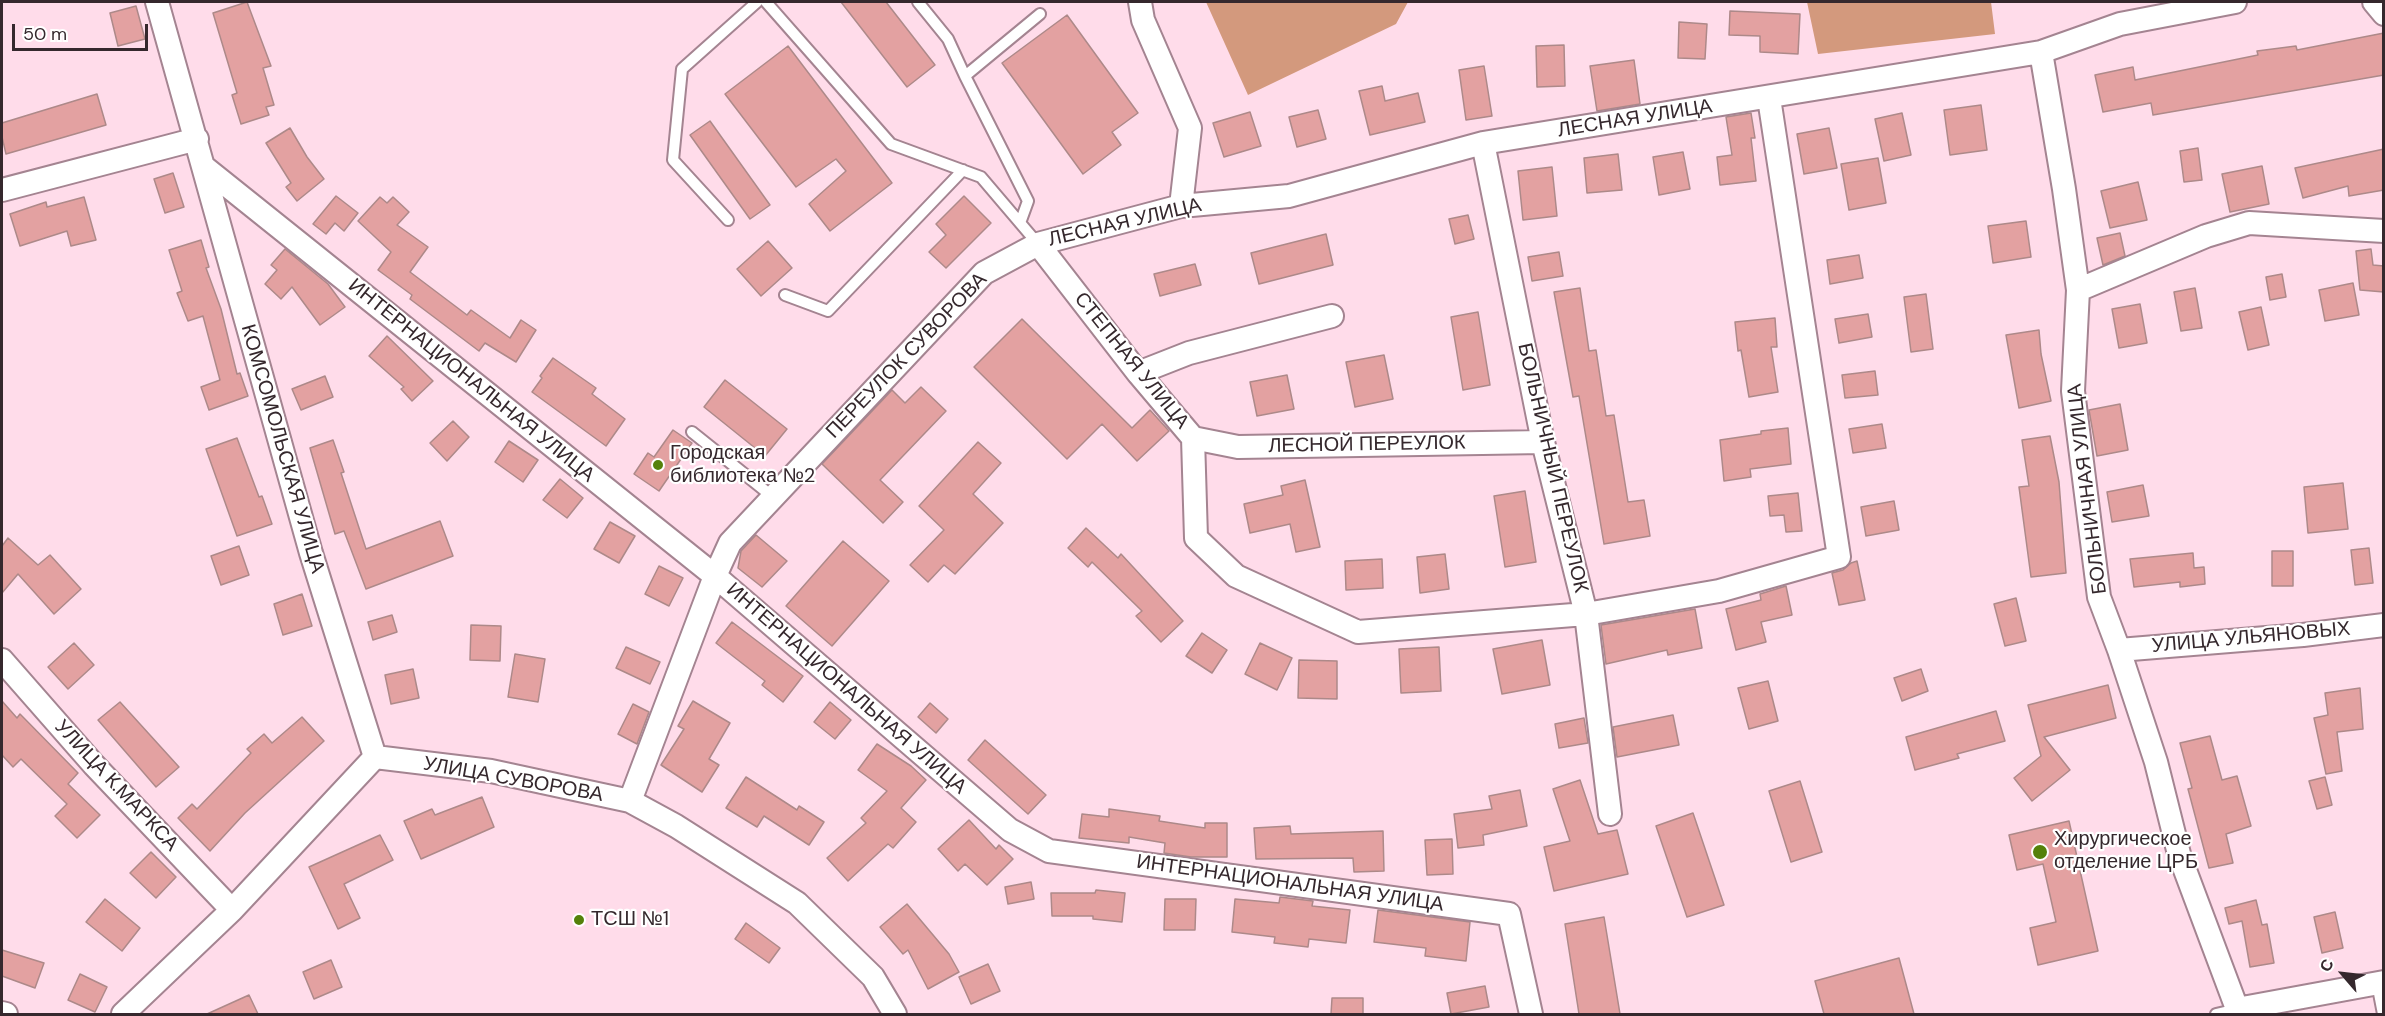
<!DOCTYPE html>
<html>
<head>
<meta charset="utf-8">
<style>
  body { margin:0 }
  #map { position:relative; width:2385px; height:1016px; overflow:hidden; background:#ffdcea; font-family:"DM Sans",sans-serif }
  canvas { display:block }
  .frame { position:absolute; inset:0; border:3px solid #35282d; pointer-events:none }
  .north { position:absolute; left:2313px; top:944px; width:60px; height:60px; -webkit-text-stroke:4px #fff; paint-order:stroke; rotate:298deg; font-size:16px; font-weight:700; line-height:24px; text-align:center; color:#35282d }
  .north::after { content:''; display:block; margin:auto; width:21px; height:27px; background:#35282d; clip-path:polygon(50% 0,100% 100%,50% 72%,0 100%) }
  .scale { position:absolute; left:12px; top:24px; width:136px; height:27px; box-sizing:border-box; border:3px solid #35282d; border-top:0; padding-left:8px; font-size:18px; line-height:21px; white-space:nowrap; color:#35282d; -webkit-text-stroke:4px #fff; paint-order:stroke }
</style>
</head>
<body>
<div id="map">
<canvas width="2385" height="1016"></canvas>
<div class="frame"></div>
<div class="north">С</div>
<div class="scale">50 m</div>
</div>
<script>
const ctx = document.querySelector('canvas').getContext('2d');
ctx.lineJoin = 'round';
function fill(path, color) { ctx.fillStyle = color; ctx.fill(path, 'evenodd'); }
function stroke(path, color, width, dash) { ctx.strokeStyle = color; ctx.lineWidth = width; ctx.lineCap = dash ? 'butt' : 'round'; ctx.setLineDash(dash || []); ctx.stroke(path); }
function drawText(font, color, halo, rows, align = 'center') {
  ctx.font = font + ' "DM Sans",sans-serif'; ctx.lineWidth = 4.5; ctx.setLineDash([]); ctx.textBaseline = 'middle'; ctx.strokeStyle = halo; ctx.fillStyle = color; for (const [text, x, y, turn = 0] of rows) {
    ctx.save(); ctx.translate(x, y); ctx.rotate((+turn || 0) * Math.PI / 180); ctx.textAlign = isNaN(turn) ? turn : align; if (halo) ctx.strokeText(text, 0, 0); ctx.fillText(text, 0, 0); ctx.restore();
  }
}
const forest = new Path2D(`
  M1206,2H1408L1396,24L1248,95Z
  M1807,2H1991L1995,34L1818,54Z`);
const building = new Path2D(`
  M247,2L271,66L263,68L274,105L266,107L269,115L241,124L232,95L237,93L213,13Z
  M841,2H886L935,65L907,87Z
  M136,6L145,39L118,46L110,13Z
  M1730,11L1800,14L1798,54L1760,52V36L1729,35Z
  M1067,15L1138,113L1112,132L1121,145L1083,174L1002,63Z
  M1679,22L1707,24L1705,59L1678,58Z
  M2384,33V75L2153,115L2151,103L2103,112L2095,75L2133,67L2135,80L2258,55L2257,51L2296,46L2297,50Z
  M1564,45L1565,86L1537,87L1536,46Z
  M788,46L892,183L830,231L809,204L846,171L836,159L796,187L725,94Z
  M1634,60L1640,104L1597,111L1590,66Z
  M1484,66L1492,116L1466,120L1459,70Z
  M1382,86L1385,101L1418,93L1425,122L1370,135L1359,91Z
  M97,94L106,125L6,154L2,137V123Z
  M1981,105L1987,150L1950,155L1944,110Z
  M1318,110L1326,139L1297,147L1289,117Z
  M1250,112L1261,146L1224,157L1213,123Z
  M1751,113L1755,138H1751L1756,181L1720,185L1717,157L1732,155L1726,117Z
  M1902,113L1911,155L1884,161L1875,119Z
  M710,121L770,205L750,219L690,135Z
  M290,128L307,157L324,179L297,201L286,187L291,183L266,143Z
  M1829,128L1837,168L1804,174L1797,134Z
  M2198,148L2202,180L2184,182L2180,151Z
  M2384,149V190L2349,196L2348,186L2303,198L2295,168Z
  M1683,152L1690,189L1659,195L1653,157Z
  M1618,154L1622,190L1587,193L1584,158Z
  M1878,158L1886,203L1849,210L1841,164Z
  M2262,166L2269,204L2230,212L2222,174Z
  M1552,167L1557,216L1523,220L1518,171Z
  M173,173L184,207L165,213L154,179Z
  M2138,182L2147,220L2110,228L2101,191Z
  M336,196L358,213L344,231L335,223L326,234L313,224Z
  M964,196L991,223L946,268L929,252L946,235L936,224Z
  M84,197L96,240L71,246L67,231L20,246L10,214L46,202L47,207Z
  M380,197L387,203L393,197L409,212L397,225L428,247L410,272L467,315L471,310L510,338L521,320L536,330L516,362L485,343L479,351L410,299L412,295L378,270L391,252L358,221Z
  M1468,215L1474,239L1455,244L1449,219Z
  M2026,221L2031,257L1993,263L1988,226Z
  M2120,233L2125,256L2103,265L2097,238Z
  M1326,234L1333,265L1259,284L1251,253Z
  M201,240L209,267L206,268L221,309L237,374L240,373L248,396L209,410L201,387L220,380L203,316L188,321L177,293L182,291L169,250Z
  M768,241L792,268L761,296L737,269Z
  M285,249L328,284L345,307L320,325L292,287L281,299L265,284L277,270L271,265Z
  M2371,249L2373,265L2384,266V292L2360,290L2356,251Z
  M1559,252L1563,276L1532,281L1528,257Z
  M1859,255L1863,278L1830,284L1827,260Z
  M1195,264L1201,285L1160,296L1154,274Z
  M2282,274L2286,297L2270,300L2266,277Z
  M2353,283L2359,315L2325,321L2319,290Z
  M1580,288L1589,351L1596,350L1606,416L1614,415L1628,502L1644,500L1650,536L1604,544L1579,396L1573,397L1554,292Z
  M2195,288L2202,328L2181,331L2174,292Z
  M1926,294L1933,349L1911,352L1904,297Z
  M2140,304L2147,343L2119,348L2112,309Z
  M2261,307L2269,345L2248,350L2239,312Z
  M1478,312L1490,385L1463,390L1451,317Z
  M1868,314L1872,337L1839,343L1835,319Z
  M1775,318L1777,347H1771L1778,392L1749,397L1741,350L1738,351L1735,322Z
  M1022,319L1132,428L1150,410L1169,431L1137,461L1102,424L1067,459L974,367Z
  M2039,330L2041,354L2051,401L2019,408L2006,335Z
  M387,336L433,381L412,401L401,389L404,387L369,356Z
  M1384,355L1393,399L1355,407L1346,362Z
  M553,358L596,388L592,394L625,419L606,446L532,392L542,378L540,376Z
  M1875,371L1878,395L1845,398L1842,375Z
  M1287,375L1294,409L1257,416L1250,382Z
  M325,376L333,397L301,410L292,389Z
  M725,380L787,429L765,456L704,407Z
  M921,387L946,411L880,480L903,502L883,523L822,464L892,390L905,403Z
  M2120,404L2128,450L2097,456L2089,410Z
  M453,421L469,437L447,461L430,443Z
  M1882,424L1886,448L1853,453L1849,429Z
  M1788,428L1791,464L1750,469L1751,477L1724,481L1720,440L1761,434V431Z
  M673,430L692,443L659,491L634,474L648,453L654,457Z
  M2050,436L2059,482L2066,573L2031,577L2019,487L2029,486L2022,440Z
  M237,438L259,497L262,496L272,524L237,536L206,449Z
  M333,440L344,472L341,473L366,549L440,521L453,556L366,589L344,531L335,534L310,448Z
  M509,441L538,460L523,482L495,462Z
  M978,442L1001,463L973,494L1003,523L955,574L944,565L928,582L910,565L944,530L919,506Z
  M560,479L583,498L567,518L543,500Z
  M1305,480L1320,547L1296,552L1290,524L1250,533L1244,504L1283,495L1281,486Z
  M2343,483L2348,529L2308,533L2304,487Z
  M2143,485L2149,516L2112,522L2107,492Z
  M1525,491L1536,562L1505,567L1494,496Z
  M1798,493L1802,531L1786,532L1784,515L1770,516L1768,496Z
  M1894,501L1899,530L1866,536L1861,507Z
  M610,522L635,536L619,563L594,549Z
  M1086,528L1118,558L1121,554L1183,621L1161,642L1136,616L1142,611L1092,562L1088,567L1068,548Z
  M756,535L787,561L762,587L738,568L741,551Z
  M8,538L38,565L50,555L81,589L54,614L18,574L2,593V546Z
  M843,541L889,581L832,646L786,606Z
  M239,546L249,575L221,585L211,556Z
  M2369,548L2373,583L2355,585L2351,550Z
  M2272,551H2293V586H2272Z
  M2193,553L2194,568L2204,567L2205,584L2180,587V582L2134,587L2130,559Z
  M1445,554L1449,589L1420,593L1417,557Z
  M1382,559L1383,588L1346,590L1345,561Z
  M1857,561L1865,600L1839,605L1832,573L1843,570L1851,563Z
  M659,566L683,578L669,606L645,594Z
  M1786,586L1792,615L1761,622L1766,642L1736,650L1726,609L1761,600L1760,594Z
  M302,594L312,626L283,635L274,604Z
  M2016,598L2026,641L2005,646L1994,604Z
  M1695,609L1702,648L1668,655L1667,650L1606,664L1601,625Z
  M392,615L397,632L373,640L368,622Z
  M732,622L803,676L783,702L762,685L765,681L716,643Z
  M471,625L501,626L500,661L470,660Z
  M1202,633L1227,650L1212,673L1186,656Z
  M1542,640L1550,685L1502,694L1493,649Z
  M74,643L94,665L68,689L48,667Z
  M1260,643L1292,658L1277,690L1245,674Z
  M626,647L660,662L650,684L616,668Z
  M1439,647L1441,691L1401,693L1399,649Z
  M515,654L545,659L538,702L508,697Z
  M1299,660L1337,661V699L1298,698Z
  M413,669L419,698L391,704L385,675Z
  M1921,669L1928,691L1902,701L1894,678Z
  M1768,681L1778,721L1749,729L1738,688Z
  M2108,685L2116,718L2044,737L2070,770L2032,801L2014,778L2041,756L2028,705Z
  M2360,688L2363,729L2337,732L2342,771L2326,774L2314,718L2328,715L2325,693Z
  M2,701L17,718L20,714L78,773L68,784L100,815L77,838L55,816L67,804L21,759L13,767L2,755Z
  M693,701L730,723L709,759L719,765L702,792L661,765L684,729L678,726Z
  M120,702L179,767L156,787L98,720Z
  M830,702L851,720L835,739L814,722Z
  M930,703L948,719L936,733L918,717Z
  M633,704L649,712L637,744L618,734Z
  M1996,711L2005,741L1957,754L1959,758L1915,770L1906,737Z
  M1673,715L1679,745L1617,757L1613,727Z
  M302,717L324,741L245,813L210,851L178,818L192,804L197,809L251,753L247,749L264,734L272,743Z
  M1584,718L1588,743L1559,748L1555,724Z
  M2210,736L2222,780L2237,776L2251,826L2226,834L2233,863L2209,868L2188,789L2192,788L2180,743Z
  M985,740L1046,795L1028,814L968,760Z
  M877,744L911,766L926,780L901,808L916,822L893,848L888,844L848,881L827,858L866,823L861,818L887,791L858,770Z
  M746,777L797,810L799,806L824,822L809,845L764,816L757,827L726,808Z
  M2325,777L2332,805L2317,809L2309,781Z
  M1580,780L1598,834L1617,830L1628,874L1554,891L1544,847L1570,841L1553,789Z
  M1800,781L1822,852L1791,862L1769,791Z
  M1520,790L1527,826L1483,835L1484,845L1458,848L1454,814L1492,809L1489,796Z
  M482,797L494,827L421,859L404,821L432,809L435,815Z
  M1109,809L1160,816L1159,821L1205,828V823H1227V857H1191L1164,853L1165,843L1129,837V843L1079,838L1082,814L1109,817Z
  M1693,813L1724,905L1687,917L1656,826Z
  M969,820L996,849L999,845L1013,859L987,885L965,864L958,871L938,849Z
  M2069,821L2098,951L2038,965L2030,928L2056,922L2043,864L2017,870L2009,835Z
  M1290,826L1291,834L1383,831L1384,871L1354,872L1353,858L1256,859L1254,828Z
  M380,835L393,860L344,884L360,918L338,929L309,867Z
  M1452,839L1453,874L1427,875L1425,840Z
  M151,852L176,877L156,898L130,873Z
  M1031,882L1034,899L1008,904L1005,887Z
  M1096,890L1125,893L1122,922L1093,919V916H1052L1051,893H1095Z
  M1280,897L1313,901L1312,906L1350,910L1346,943L1309,939L1308,947L1274,943L1275,937L1232,932L1235,899L1279,903Z
  M105,899L140,928L122,951L86,922Z
  M1165,899H1196L1195,930H1164Z
  M2256,900L2262,925L2267,924L2274,963L2250,967L2242,921L2229,924L2225,908Z
  M907,904L949,954L959,972L928,989L908,950L903,954L880,927Z
  M1378,910L1470,922L1466,961L1425,956L1426,948L1374,942Z
  M2335,912L2343,948L2322,953L2314,917Z
  M1604,917L1620,1014H1579L1565,924Z
  M746,923L780,948L769,963L735,939Z
  M2,950L44,963L35,988L2,976Z
  M1899,958L1914,1014H1824L1815,981Z
  M331,960L342,987L314,999L303,972Z
  M988,964L1000,991L971,1004L959,977Z
  M80,974L107,987L95,1012L68,1000Z
  M1485,986L1489,1007L1451,1014L1447,993Z
  M249,995L258,1014H207Z
  M1332,998H1363V1014H1331Z`);
const lane = new Path2D(`
  M766,2L891,144L981,177L1038,244
  M918,2L948,39L965,76
  M728,220L673,160L682,69L757,2
  M1020,223L1028,201L965,76L1040,14
  M785,295L828,311L963,170
  M692,432L773,497
  M2377,983L2383,1014
  M2216,1014L2237,1009`);
const street = new Path2D(`
  M157,2L311,553L375,757
  M1140,2L1143,20L1190,128L1181,206
  M2374,2L2384,14
  M2041,52L2064,189L2078,290L2073,391L2099,597L2119,650L2156,762L2179,854L2239,1014
  M1483,143L1543,442L1586,614L1610,814
  M204,167L715,576L1010,830L1049,851L1509,914L1531,1014
  M2,190L197,139
  M1038,244L1138,373L1193,438L1196,538L1236,576L1358,632L1586,614L1719,591L1839,557L1769,98
  M2078,290L2206,236L2249,223L2384,231
  M1138,373L1189,353L1332,316
  M1193,438L1238,447L1543,442
  M2119,650L2303,635L2384,625
  M2,660L94,765L232,910
  M630,801L715,576L730,543L984,273L1038,244L1181,206L1289,196L1483,143L2041,52L2120,24L2235,2
  M2237,1009L2384,982
  M2,1013L6,1014
  M123,1014L232,910L375,757L491,771L630,801L676,826L797,903L873,977L895,1014`);
const markers = [
  [658,465,6,"#54810a"],
  [2040,852,8,"#54810a"],
  [579,920,6,"#54810a"]
];
const streetNames = [
  ["ЛЕСНАЯ УЛИЦА",1635,119,-9],
  ["ЛЕСНАЯ УЛИЦА",1125,223,-13],
  ["ПЕРЕУЛОК СУВОРОВА",907,356,-46],
  ["СТЕПНАЯ УЛИЦА",1131,361,51],
  ["ИНТЕРНАЦИОНАЛЬНАЯ УЛИЦА",471,381,39],
  ["ЛЕСНОЙ ПЕРЕУЛОК",1367,445,-1],
  ["КОМСОМОЛЬСКАЯ УЛИЦА",282,449,74],
  ["БОЛЬНИЧНЫЙ ПЕРЕУЛОК",1552,468,77],
  ["БОЛЬНИЧНАЯ УЛИЦА",2088,489,-97],
  ["УЛИЦА УЛЬЯНОВЫХ",2251,638,-5],
  ["ИНТЕРНАЦИОНАЛЬНАЯ УЛИЦА",846,689,41],
  ["УЛИЦА СУВОРОВА",513,780,10],
  ["УЛИЦА К.МАРКСА",116,786,47],
  ["ИНТЕРНАЦИОНАЛЬНАЯ УЛИЦА",1290,884,8]
];
const poiNames = [
  ["Городская",670,454],
  ["библиотека №2",670,477],
  ["Хирургическое",2054,840],
  ["отделение ЦРБ",2054,863],
  ["ТСШ №1",591,920]
];
fill(forest, '#d3997d');
fill(building, '#e3a1a1');
stroke(building, '#ad8989', 1.5);
stroke(lane, '#a48491', 14);
stroke(street, '#a48491', 26);
stroke(lane, '#fff', 10);
stroke(street, '#fff', 22);
for (const [x, y, r, color] of markers) { const dot = new Path2D(); dot.arc(x, y, r, 0, 2 * Math.PI); ctx.fillStyle = color; ctx.fill(dot); stroke(dot, '#fff', 2); }
drawText('20px', '#35282d', '#fff', streetNames);
drawText('20px', '#35282d', '#fff', poiNames, 'left');
</script>
</body>
</html>
